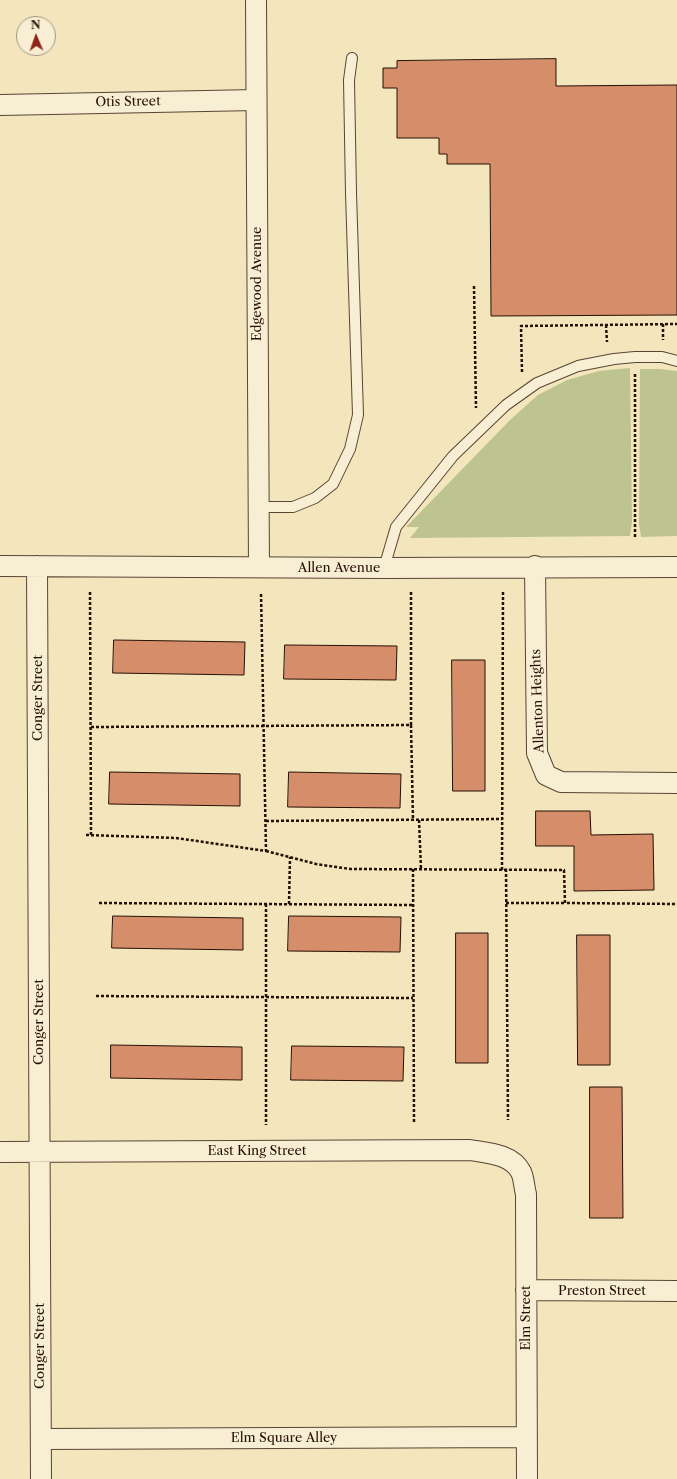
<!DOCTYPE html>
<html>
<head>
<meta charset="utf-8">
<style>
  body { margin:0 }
  #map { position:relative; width:677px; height:1479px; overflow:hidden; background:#f3e5bc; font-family:"Libre Caslon Text",serif }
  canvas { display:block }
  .north { position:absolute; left:16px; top:16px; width:40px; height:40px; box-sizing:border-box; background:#f7eed3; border:1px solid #a49581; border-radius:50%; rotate:358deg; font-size:11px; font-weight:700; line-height:16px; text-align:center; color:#270f06 }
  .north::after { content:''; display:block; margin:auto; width:14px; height:18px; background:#8f2418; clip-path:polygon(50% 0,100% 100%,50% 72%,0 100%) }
</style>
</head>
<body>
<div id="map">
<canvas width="677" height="1479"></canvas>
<div class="north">N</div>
</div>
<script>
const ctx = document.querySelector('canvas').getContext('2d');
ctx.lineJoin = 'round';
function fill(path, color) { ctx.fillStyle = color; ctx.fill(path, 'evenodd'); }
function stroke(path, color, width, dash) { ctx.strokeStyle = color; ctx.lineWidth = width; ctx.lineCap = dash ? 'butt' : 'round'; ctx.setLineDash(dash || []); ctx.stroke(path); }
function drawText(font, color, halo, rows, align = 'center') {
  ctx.font = font + ' "Libre Caslon Text",serif'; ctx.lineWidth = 4; ctx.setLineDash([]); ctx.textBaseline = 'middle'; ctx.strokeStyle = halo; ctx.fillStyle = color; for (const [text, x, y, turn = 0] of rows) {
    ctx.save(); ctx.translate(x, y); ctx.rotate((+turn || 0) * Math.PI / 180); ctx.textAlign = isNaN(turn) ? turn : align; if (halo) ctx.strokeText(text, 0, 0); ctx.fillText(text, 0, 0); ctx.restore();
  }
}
const green = new Path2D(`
  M630,368L632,522L630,536L410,538L419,527H406L510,420L538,395L567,380L599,371Z
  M640,369H660L677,371V536L641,537L639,524Z`);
const building = new Path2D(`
  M556,59V86L677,85V315L491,316L490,164H447V154H439V138H397V88H383V68H397V61Z
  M114,640L245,642L244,675L113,673Z
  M285,645L397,646L396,680L284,679Z
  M452,660H485V791H453Z
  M110,772L240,774V806L109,804Z
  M289,772L401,774L400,808L288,807Z
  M536,811H590L591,835L653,834L654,890L574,891V846H536Z
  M113,916L243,918V950L112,948Z
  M289,916L401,917L400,952L288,951Z
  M456,933H488V1063H456Z
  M577,935H610V1065H578Z
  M111,1045L242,1047V1080L111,1078Z
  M292,1046L404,1047L403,1081L291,1080Z
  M590,1087H622L623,1218H590Z`);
const path = new Path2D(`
  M474,286L476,408
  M663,324V340
  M606,325L607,342
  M522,372L521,326L677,324
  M635,374V539
  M90,592L91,835
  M411,725L413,820
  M91,727L411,725V591
  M419,820L421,869
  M266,821L502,819
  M86,835L176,838L266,851L261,592
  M266,851L316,864L350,869L564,870L565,903L677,904
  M413,869L414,1122
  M506,869L508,1120
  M502,870L503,590
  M99,903L413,905
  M506,903H565
  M266,904V1125
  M289,904L290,857
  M96,996L413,998`);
const lane = new Path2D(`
  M259,507H293L315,498L333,484L350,449L358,415L351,193L349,80L352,58
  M384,568L396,527L453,456L506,405L537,383L578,366L614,359L635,357H662L677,361`);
const street = new Path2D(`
  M256,0L259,567
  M0,105L256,100
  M0,566L384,568L677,567
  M37,566L41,1479
  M535,566L537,753L546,775L561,782L677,783
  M0,1152L470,1150C488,1153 512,1154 521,1172C524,1178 524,1187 526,1194L527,1479
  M526,1290L677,1291
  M41,1439L527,1437`);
const streetNames = [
  ["Otis Street",128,102,-1],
  ["Edgewood Avenue",257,284,-90],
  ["Allen Avenue",339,568],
  ["Conger Street",38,698,-90],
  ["Allenton Heights",538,701,-92],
  ["Conger Street",39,1022,-90],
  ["East King Street",257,1151],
  ["Preston Street",602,1291],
  ["Elm Street",526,1318,-90],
  ["Conger Street",40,1346,-90],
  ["Elm Square Alley",284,1438]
];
fill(green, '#bdc48f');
fill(building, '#d58e69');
stroke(building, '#270f06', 1);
stroke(lane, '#5a4434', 12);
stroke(street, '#5a4434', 22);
stroke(path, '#270f06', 2.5, [3, 2]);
stroke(lane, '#f7eed3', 10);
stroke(street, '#f7eed3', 20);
drawText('13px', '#270f06', '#f7eed3', streetNames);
</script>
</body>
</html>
